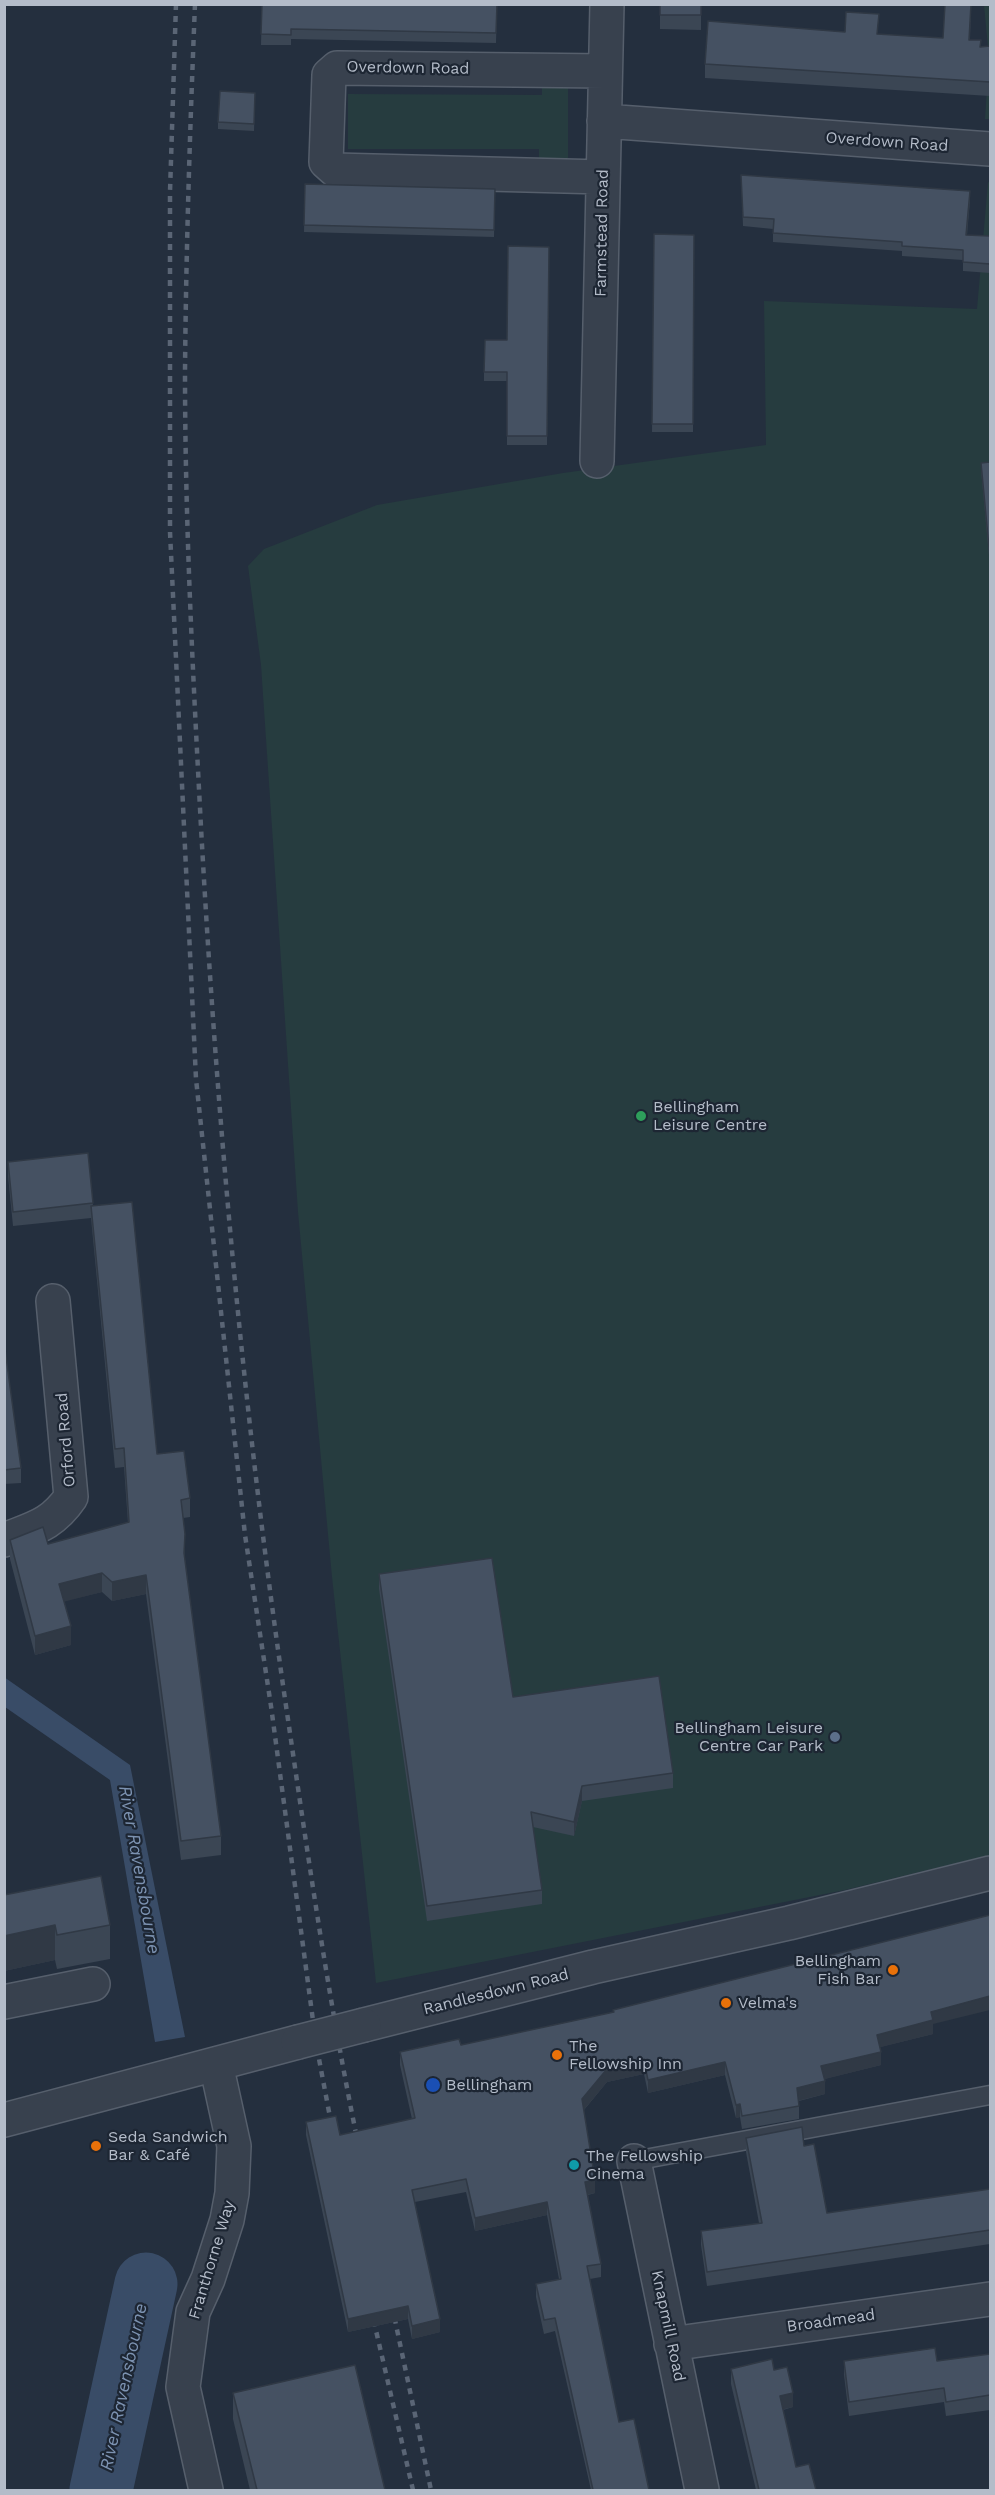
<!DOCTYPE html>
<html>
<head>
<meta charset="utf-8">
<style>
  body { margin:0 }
  #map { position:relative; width:995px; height:2495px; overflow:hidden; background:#242f3e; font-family:"Work Sans",sans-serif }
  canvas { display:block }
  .frame { position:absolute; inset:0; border:6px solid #b4bcc9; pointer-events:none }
</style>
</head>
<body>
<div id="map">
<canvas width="995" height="2495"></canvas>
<div class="frame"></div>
</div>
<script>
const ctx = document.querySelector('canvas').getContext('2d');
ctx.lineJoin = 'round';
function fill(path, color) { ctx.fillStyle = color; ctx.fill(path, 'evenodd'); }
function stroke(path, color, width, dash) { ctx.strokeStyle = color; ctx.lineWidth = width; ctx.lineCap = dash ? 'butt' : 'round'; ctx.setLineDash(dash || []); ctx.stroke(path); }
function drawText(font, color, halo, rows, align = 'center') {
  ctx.font = font + ' "Work Sans",sans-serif'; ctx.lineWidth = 4.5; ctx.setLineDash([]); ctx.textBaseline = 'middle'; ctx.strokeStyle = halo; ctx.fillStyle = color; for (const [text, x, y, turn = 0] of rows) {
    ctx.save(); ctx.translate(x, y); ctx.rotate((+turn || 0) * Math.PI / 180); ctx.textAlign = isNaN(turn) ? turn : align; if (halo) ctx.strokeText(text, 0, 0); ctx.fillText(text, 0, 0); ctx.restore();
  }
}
const green = new Path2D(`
  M984,5H990V119H985L989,58Z
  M542,81H568V166H539V149H348V94L542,95Z
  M988,182L990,183V1855L845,1890L376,1983L332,1577L298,1212L261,665L248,566L264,549L377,505L563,473L766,445L764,301L977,309Z`);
const water = new Path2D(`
  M4,1677L130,1765L185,2037L155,2042L110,1780L5,1707Z`);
const river = new Path2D(`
  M101,2490L146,2284`);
const lane = new Path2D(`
  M634,2161L990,2095`);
const street = new Path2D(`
  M604,121L990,149
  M603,177L335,170L326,162L329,75L337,68L605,71
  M597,461L607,4
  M4,1540C34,1528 52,1525 71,1497L53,1301
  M4,2002L93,1984
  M364,2025L593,1967L789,1923L990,1873
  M4,2120L298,2042
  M634,2161L702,2490
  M671,2344L990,2299
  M206,2490L183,2387L193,2312L208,2279L227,2220L232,2193L234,2146L216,2064`);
const rail = new Path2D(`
  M176,4L170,192V532L196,1079L245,1535L271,1706L316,2043L333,2133
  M195,4C190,127 186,250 185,372C185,524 193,676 201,827C217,1119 243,1409 285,1699C307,1849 328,1999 359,2148
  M392,2306L431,2490
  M371,2309L413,2490`);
const streetBridge = new Path2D(`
  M298,2042L364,2025`);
const wall = new Path2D(`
  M262,4H497L496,43L291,39V45H261Z
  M660,4H701V30L660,29Z
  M945,4H971L970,40L981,47L990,46V96L705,78V64L878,34L943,38Z
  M255,100L254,131L218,129V122Z
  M741,175L970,200L967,235L990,236V273L963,271V260L902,256V251L773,242V229L743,226Z
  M305,184L495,189L494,237L304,232Z
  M654,234L694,235L693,432H652Z
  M549,247L547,445H507V381H484V372L507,340Z
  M990,462V566L981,470V463Z
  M88,1153L93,1206L157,1454L190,1498V1517L183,1518L185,1559L221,1836V1855L181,1860L146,1594L112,1601L102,1592L64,1601L71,1645L35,1655L10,1559V1540L48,1544L128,1523L124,1467L115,1468L91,1218L13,1226L8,1176V1162Z
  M4,1342L21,1468V1483L4,1484Z
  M379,1574L513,1697L673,1773V1788L582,1801L574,1836L533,1827L542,1890V1904L427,1921L379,1589Z
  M4,1895L110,1925V1959L57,1969L55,1960L4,1971Z
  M933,2024V2034L880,2047L881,2065L824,2079L825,2094L799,2101V2119L742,2129L740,2117L736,2118L725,2075L648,2093L644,2074L607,2082L584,2110L595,2193L588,2195L601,2264V2277L590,2279L619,2422L649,2490H591L555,2331L544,2334L536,2297V2284L559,2279L547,2215L475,2231L466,2192L415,2202L440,2332L412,2339L408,2319L348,2332L306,2135V2122L340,2135L412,2119L400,2065V2052L461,2045Z
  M746,2138L804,2146L827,2213L990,2189V2244L707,2286L701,2245V2231L759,2223L746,2152Z
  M990,2354V2410L946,2416L944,2402L849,2416L844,2375V2361H937Z
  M731,2369L774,2370L793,2407L783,2410L796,2467L816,2490H756L731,2384Z
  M233,2393L385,2490H250L233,2419Z`);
const shadedWall = new Path2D(`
  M102,1573V1592L59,1603V1584Z
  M146,1575V1594L112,1601V1582Z
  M71,1626V1645L35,1655V1636Z
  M582,1786V1801L574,1836V1822Z
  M55,1925V1960L4,1971V1936Z
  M990,1996V2010L933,2024V2034L877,2048V2035L931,2012Z
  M881,2052V2065L821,2080V2066Z
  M644,2061V2074L607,2082L582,2112V2099L607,2069Z
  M725,2062V2075L648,2093V2080Z
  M825,2081V2094L797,2101V2088Z
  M740,2104V2117L736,2118V2105Z
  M595,2180V2193L585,2195V2182Z
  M547,2202V2215L475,2231V2218Z
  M408,2306V2319L348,2332V2319Z
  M440,2319V2332L412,2339V2326Z
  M793,2393V2407L780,2410V2396Z`);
const building = new Path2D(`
  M262,4H497L496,33L291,29V35L261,34Z
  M660,4H701V15H660Z
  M945,4H971L969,40H981L980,47L990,46V82L705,64L708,21L845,32L846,12L879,14L877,34L943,38Z
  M220,91L255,93L254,124L218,122Z
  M741,175L970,191L966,235L990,236V264L963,262V250L902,246V242L773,233L774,219L743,217Z
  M305,184L495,189L494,230L304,225Z
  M654,234L694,235L693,424H652Z
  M508,246L549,247L547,436H507V372H484L485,340H507Z
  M990,462V558L981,463Z
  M88,1153L93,1203L13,1212L8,1162Z
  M132,1202L157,1454L184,1451L190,1498L181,1500L185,1534L184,1553L221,1836L181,1841L146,1575L112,1582L102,1573L59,1584L71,1626L35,1636L10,1540L43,1527L48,1544L129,1522L124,1448L115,1449L91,1206Z
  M4,1342L21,1468L4,1470Z
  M492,1558L513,1697L659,1676L673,1773L582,1786L574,1822L531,1812L542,1890L427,1906L379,1574Z
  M101,1876L110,1925L57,1935L55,1925L4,1936V1895Z
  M990,1915V1996L931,2012L933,2020L877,2035L881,2052L821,2066L825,2081L797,2088L799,2106L742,2116L740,2104L736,2105L725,2062L648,2080L644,2061L607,2069L582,2099L595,2180L585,2182L601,2264L587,2266L619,2422L634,2419L649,2490H593L555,2318L544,2320L536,2284L561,2279L547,2202L475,2218L466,2179L412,2190L440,2319L412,2326L408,2306L348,2319L306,2122L336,2116L340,2135L415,2118L400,2052L459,2039L461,2045L614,2012L613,2010Z
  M802,2127L804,2146L814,2144L827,2213L990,2189V2230L707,2272L701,2231L762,2223L746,2138Z
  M935,2348L937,2361L990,2354V2395L946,2402L944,2388L849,2402L844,2361Z
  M772,2359L774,2370L787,2367L793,2393L780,2396L796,2467L809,2464L816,2490H759L731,2369Z
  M355,2365L385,2490H257L233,2393Z`);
const markers = [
  [641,1116,6,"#2e9e5b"],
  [835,1737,6,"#5c6f8a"],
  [893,1970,6,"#e8710a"],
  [726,2003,6,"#e8710a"],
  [557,2055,6,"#e8710a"],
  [433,2085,8,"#1a4fb4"],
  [96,2146,6,"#e8710a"],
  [574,2165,6,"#0f9aa8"]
];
const streetNames = [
  ["Overdown Road",408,68,1],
  ["Overdown Road",887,142,4],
  ["Farmstead Road",602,233,-89],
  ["Orford Road",66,1440,-95],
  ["Randlesdown Road",496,1992,-14],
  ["Franthorne Way",212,2260,-73],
  ["Broadmead",831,2321,-8],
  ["Knapmill Road",668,2326,78]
];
const poiNames = [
  ["Bellingham",653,1107],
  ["Leisure Centre",653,1125],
  ["Bellingham Leisure",823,1728,"right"],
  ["Centre Car Park",823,1746,"right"],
  ["Bellingham",881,1961,"right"],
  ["Fish Bar",881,1979,"right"],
  ["Velma's",738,2003],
  ["The",569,2046],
  ["Fellowship Inn",569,2064],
  ["Bellingham",446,2085],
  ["Seda Sandwich",108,2137],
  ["Bar & Café",108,2155],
  ["The Fellowship",586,2156],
  ["Cinema",586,2174]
];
const waterNames = [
  ["River Ravensbourne",139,1870,80],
  ["River Ravensbourne",124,2387,-78]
];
fill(green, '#263c3f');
fill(water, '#394c67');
stroke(river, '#394c67', 63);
stroke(lane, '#565f6c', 21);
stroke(street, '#565f6c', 36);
stroke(lane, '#38414e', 18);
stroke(street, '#38414e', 33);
stroke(rail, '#5a6575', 4.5, [6, 6]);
stroke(streetBridge, '#565f6c', 36, []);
stroke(streetBridge, '#38414e', 33);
fill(wall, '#3b4654');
fill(shadedWall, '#303945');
fill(building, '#455162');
stroke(building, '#303945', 1.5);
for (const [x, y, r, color] of markers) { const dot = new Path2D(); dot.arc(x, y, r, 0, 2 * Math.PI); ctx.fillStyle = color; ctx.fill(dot); stroke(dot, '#1d2633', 2); }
drawText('16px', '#b4bcc9', '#1d2633', streetNames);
drawText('16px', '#b4bcc9', '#1d2633', poiNames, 'left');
drawText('italic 18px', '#7c92b1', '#1d2633', waterNames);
</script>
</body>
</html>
